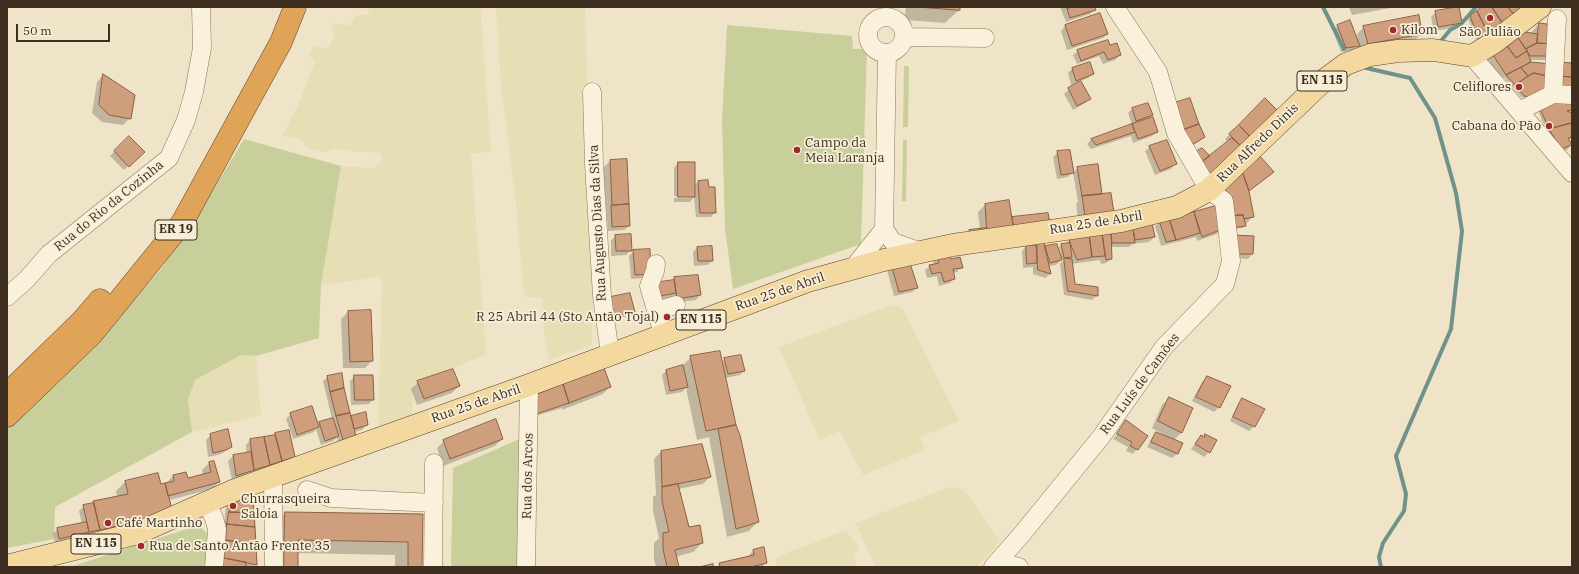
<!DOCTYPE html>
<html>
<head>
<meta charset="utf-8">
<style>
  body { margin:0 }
  #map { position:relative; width:1579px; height:574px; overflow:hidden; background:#f0e4c8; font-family:"IBM Plex Serif",serif }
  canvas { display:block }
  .frame { position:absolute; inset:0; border:8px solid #3d2e20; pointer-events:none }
  .scale { position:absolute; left:16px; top:24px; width:94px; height:18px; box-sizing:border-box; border:2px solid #3d2e20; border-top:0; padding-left:5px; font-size:12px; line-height:14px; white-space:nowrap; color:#3d2e20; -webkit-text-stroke:3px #f7eed8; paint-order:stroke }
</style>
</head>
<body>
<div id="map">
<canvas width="1579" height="574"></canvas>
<div class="frame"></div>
<div class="scale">50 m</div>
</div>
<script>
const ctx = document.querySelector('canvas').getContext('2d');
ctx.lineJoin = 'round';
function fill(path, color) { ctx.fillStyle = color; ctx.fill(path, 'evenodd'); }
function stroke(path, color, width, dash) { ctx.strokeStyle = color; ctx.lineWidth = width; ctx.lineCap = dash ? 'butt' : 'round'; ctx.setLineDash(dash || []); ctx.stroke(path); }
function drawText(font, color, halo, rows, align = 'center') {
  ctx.font = font + ' "IBM Plex Serif",serif'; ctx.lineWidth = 3.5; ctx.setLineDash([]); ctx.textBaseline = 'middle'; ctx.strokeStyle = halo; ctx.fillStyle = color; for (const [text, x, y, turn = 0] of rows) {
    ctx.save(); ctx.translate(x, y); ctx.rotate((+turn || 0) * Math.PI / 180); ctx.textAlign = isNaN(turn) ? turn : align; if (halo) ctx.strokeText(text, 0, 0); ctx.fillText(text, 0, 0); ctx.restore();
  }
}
const farmland = new Path2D(`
  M367,7H482L481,17L491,151L471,154L486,355L414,383L412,416L378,426L382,281L378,277L321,285L341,166L373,168L382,162L381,154L371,152H357L335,148L324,152L309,149L299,139L282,136L299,104L315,62L309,55L314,46L327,49L335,37L332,29L333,23L349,26L355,16L370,14Z
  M496,7H585L593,292L592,345L549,360L544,330L542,298L524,297L516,204L501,87Z
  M892,305L902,307L959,421L920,437L925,450L863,475L840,431L820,440L779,347Z
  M241,355L256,356L261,415L192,432L188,400L195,380Z
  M950,487L964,490L1000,541L977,567H876L855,523Z
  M846,530L860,549L853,556L857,567H777L775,560L787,553Z`);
const green = new Path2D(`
  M727,25L852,36L853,49H867L861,244L733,289L725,229L722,120Z
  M904,66H909L908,127H903Z
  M244,139L341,166L321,285L319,338L256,356L241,355L195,380L188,400L192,432L55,507L54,539L7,548V426L86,354L161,269L207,200Z
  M903,140H907L906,201H902Z
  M522,438L518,567H451L453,468Z
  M196,526L201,527L208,535L207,567H70Z`);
const shadow = new Path2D(`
  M906,7H959V10L945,23L904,20Z
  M1060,7H1094L1095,9L1090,14L1066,22Z
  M1349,7H1396L1352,15Z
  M1484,7H1530L1477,41L1468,19Z
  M1436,12L1461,22L1457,27L1434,31L1431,17Z
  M1099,15L1107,34L1103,38L1067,50L1061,31L1065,26Z
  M1539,24L1554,26L1546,60H1530L1531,63L1550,65L1535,100L1521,97L1504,77L1501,79L1487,58L1524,33L1532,34V31Z
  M1338,26L1357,41L1358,40L1357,34L1364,27L1421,34L1414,41L1361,51L1359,45L1354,50L1341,52L1333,31Z
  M1109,47L1120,55L1115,60L1103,64L1099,56L1077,64L1073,55L1078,51Z
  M1072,69L1093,74L1088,78L1071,85L1068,73Z
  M103,75L130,118L123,125L102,122L92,113L97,82Z
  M1069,89L1089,99L1085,103L1073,110L1064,94Z
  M1189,99L1204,137L1200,141L1185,150Z
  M1572,100V111L1567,112L1572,114V139L1568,140L1571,145L1567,150L1557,153L1536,107Z
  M1132,109L1152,115L1147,120L1157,132L1152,136L1133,143L1131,136L1091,149L1087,144L1092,139L1132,125L1128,113Z
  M1230,134L1245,146L1210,157L1228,142L1225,139Z
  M129,137L143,152L124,170L110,156Z
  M1150,147L1175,164L1171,169L1155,175L1145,151Z
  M1058,152L1072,172L1068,177L1057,179L1053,157Z
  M626,160L629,226L624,230L608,231L603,168L610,161Z
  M678,163L694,186L698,182L715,212L711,217H696L694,197L690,202H674V198H691V196H674V168Z
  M1078,168L1102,195L1080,230L1076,204L1078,202L1073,173Z
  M1273,172L1248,191L1252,217L1243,228L1230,229L1218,194L1226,186Z
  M986,204L1011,218L1047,214L1049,220L1059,218L1060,225L968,233L970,231L980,230L978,212Z
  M1216,207L1221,229L1217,234L1197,241L1196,237L1161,246L1155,226L1160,221Z
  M1134,230L1154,237L1149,242L1132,244L1129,247H1111V259L1106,263L1101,264L1100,260L1071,264L1074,285L1097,296L1092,300L1064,295L1060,264L1068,256L1067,254L1056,265L1049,266L1050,274L1045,278L1033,274V267L1023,268L1022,251L1027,246L1032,245L1037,241H1043L1045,247L1057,245L1059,254H1061L1059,247L1065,244L1070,239Z
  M616,236L631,250L626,255L611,256V240Z
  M1253,237L1252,254L1248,259L1229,258Z
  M697,248L712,261L707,265L694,266L693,252Z
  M649,250L645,278L631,279L629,256L634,251Z
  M937,255L951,260L961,267L957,272L953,273L954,279L950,283L939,286L937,276L927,278L925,270L930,266L934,265L933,259Z
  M891,265L917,288L912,292L894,296L887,270Z
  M674,278L700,295L696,300L673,303L672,297L651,301Z
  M607,299L634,312L629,316L606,321Z
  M348,312L372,361L365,368H343L341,319Z
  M691,357L721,363L725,359L744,371L740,375L725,378L758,521L749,531L727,537L709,437L697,440L686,388L682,392L666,395L662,375L667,370L681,367Z
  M341,375L350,417L365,414L366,425L362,430L354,432L338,444L337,437L333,441L321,445L316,429L314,432L293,439L286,419L291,414L318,425L320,423L332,419L323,381L328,377Z
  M355,376L373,399L369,404L351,405L350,381Z
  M1207,377L1219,407L1214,412L1192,401L1202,382Z
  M418,382L459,386L452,393L417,405L411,389Z
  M610,386L603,394L562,410V408L532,417V401Z
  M1169,398L1192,409L1181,433L1174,440L1181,443L1177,454L1172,458L1147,447L1152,438L1156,433L1164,436V435L1152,428L1162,405Z
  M1243,400L1254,426L1249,431L1230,421L1238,404Z
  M1126,422L1147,436L1133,454L1126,451L1128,447L1113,439Z
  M276,434L294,457L290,462L232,480L228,461L233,456L247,454L246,445L250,440L273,436Z
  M211,435L231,447L221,454L208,457L206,440Z
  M1206,435L1209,452L1204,457L1191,449L1201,436L1203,437Z
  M502,439L495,446L443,466L437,448L444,441Z
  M661,452L710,477L703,484L678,489L688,528L702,543L693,552L675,557L678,567H656L654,559V543L659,538L653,511V497L656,495L654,459Z
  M214,462L219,482L212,489L169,500L162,519L55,543L53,534L58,529L82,524L79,511L84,506L117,497L116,491L125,482L157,474L160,485L166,483L173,476L187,479L203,475L202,470L209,463Z
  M230,502L256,564L254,567H219L226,506Z
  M285,513L422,515L421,567H395V555L297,553V567H271L272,526Z
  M753,551L766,563L762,567H717L720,564L749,557V555Z`);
const stream = new Path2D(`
  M1323,7L1344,49
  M1441,41L1450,30L1461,24L1476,7
  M1366,68L1410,78L1435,118L1456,193L1462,231L1451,329L1396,456L1406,494L1404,511L1383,543L1379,557L1381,567`);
const building = new Path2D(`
  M918,7H960V10Z
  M1072,7H1095L1096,10L1070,18L1067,9Z
  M1459,7L1462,23L1438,27L1435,11Z
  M1482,7H1492L1504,25L1489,35L1477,11Z
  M1492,7H1508L1516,17L1504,25Z
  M1508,7H1524L1516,17Z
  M1477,11L1489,35L1479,40L1470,16Z
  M1100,13L1108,34L1072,46L1065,25Z
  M1419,15L1422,34L1368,44L1363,26Z
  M1350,20L1360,46L1346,48L1337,25Z
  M1539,23L1555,25L1553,44L1537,43Z
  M1525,32L1538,34L1537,43L1526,49L1516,35Z
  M1516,35L1527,51L1516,58L1505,43Z
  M1108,40L1110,45L1117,43L1121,55L1108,60L1104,52L1081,61L1077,50Z
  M1505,43L1516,58L1527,51L1531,62L1506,75L1491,52Z
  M1537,43L1553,44L1552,56H1530L1526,49Z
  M1090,62L1094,74L1076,81L1072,68Z
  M1531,62L1551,64V77L1534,73L1528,76L1521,68Z
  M1559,62L1572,63V77L1559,76Z
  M1521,68L1528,76L1515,85L1506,75Z
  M1534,73L1551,77L1549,94L1537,98L1524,96L1515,85Z
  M103,74L135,95L131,119L109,115L99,105Z
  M1559,76L1572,77V93L1559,91Z
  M1081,81L1091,99L1077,106L1068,88Z
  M1190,98L1199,124L1183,130L1174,103Z
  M1265,98L1279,112L1252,139L1239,125Z
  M1572,98V110L1567,111L1572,113V123L1549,129L1538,104Z
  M1148,103L1153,115L1136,121L1132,108Z
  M1153,117L1158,132L1138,139L1132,124Z
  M1572,123V137L1568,138L1572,145L1561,149L1549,129Z
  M1132,124L1135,132L1096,145L1091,139Z
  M1199,124L1205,137L1190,146L1183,130Z
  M1239,125L1252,139L1243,148L1229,134Z
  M129,136L145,152L129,167L114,151Z
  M1232,138L1243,148L1209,177L1199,164Z
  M1167,140L1177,164L1160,171L1149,146Z
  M1202,148L1210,156L1199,164L1194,153Z
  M1070,150L1074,173L1061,175L1057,151Z
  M1259,155L1274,172L1249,191L1242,171Z
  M627,159L629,204L612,205L610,160Z
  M678,162H695V197H678Z
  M1098,164L1102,194L1082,196L1077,167Z
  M1242,171L1249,191L1254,217L1244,219L1243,215L1230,216L1225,186Z
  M708,180L709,187H715L716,213H700L698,181Z
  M1111,193L1115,220L1086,224L1082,196Z
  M1009,200L1014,231L987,235L985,204Z
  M629,204L630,226L612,227L611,206Z
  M1216,206L1223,229L1202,237L1194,212Z
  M1194,212L1200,233L1176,240L1169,218Z
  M1048,213L1051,227L1014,231L1012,217Z
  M1243,215L1246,226L1232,228L1230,216Z
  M1169,218L1176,240L1166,242L1159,220Z
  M1152,223L1155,237L1135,240L1133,229Z
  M987,228V235L970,238L969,230Z
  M1133,229L1135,243H1112L1111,232Z
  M1111,232L1112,259L1106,260L1102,233Z
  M1102,233L1105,256L1092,257L1089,234Z
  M631,234L632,251H616L615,235Z
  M1089,234L1092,257L1077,260L1070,243L1069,238Z
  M1233,235L1254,236L1253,254H1233Z
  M1036,240H1043L1051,274L1038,270Z
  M1070,243L1072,257L1064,258L1061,244Z
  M1057,244L1062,260L1050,263L1045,246Z
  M1026,245H1037V263L1027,264Z
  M712,246L713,261H698L697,247Z
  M650,249L651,274L635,275L633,250Z
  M950,251L951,259L960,257L963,268L953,269L955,279L944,282L941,272L932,274L929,265L939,263L937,254Z
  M1064,258L1072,259L1075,284L1098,287V296L1068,291Z
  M909,260L918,288L899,292L891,264Z
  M698,275L701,295L677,299L674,277Z
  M674,280L676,293L655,297L653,283Z
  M630,293L635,312L611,317L606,298Z
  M371,310L373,361L350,362L348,311Z
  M720,351L736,425L706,431L690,356Z
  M741,355L745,371L728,374L724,358Z
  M683,365L688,387L670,391L666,370Z
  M604,368L611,387L569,403L563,384Z
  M453,369L460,386L424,399L417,381Z
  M342,373L344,388L330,392L327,376Z
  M354,375H373L374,400H355Z
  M1207,376L1231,386L1220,408L1196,397Z
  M563,384L569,403L536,414V395Z
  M344,388L350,413L336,416L330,392Z
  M1169,397L1193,408L1182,433L1158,421Z
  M1242,398L1265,409L1255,427L1233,417Z
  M312,406L319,427L297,435L290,413Z
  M366,412L368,425L354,429L351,416Z
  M350,413L356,436L343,440L336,416Z
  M333,418L339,436L325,441L319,422Z
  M496,419L503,439L450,459L443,440Z
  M1126,420L1148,436L1138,450L1130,446L1132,442L1117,434Z
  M736,425L740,435L759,522L736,529L718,429Z
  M228,429L232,447L226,450L213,453L210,434Z
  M289,430L295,457L282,461L275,433Z
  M1156,432L1183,443L1178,454L1151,442Z
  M1205,434L1217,440L1210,453L1195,444L1201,435L1204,437Z
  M275,435L282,461L270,465L264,437Z
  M264,437L270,465L254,470L250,439Z
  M702,444L711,477L662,487L661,451Z
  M251,452L254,470L236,476L233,455Z
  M214,461L220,482L168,496L165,483L174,481L173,475L186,472L188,478L211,472L209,462Z
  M158,473L161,484L165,483L172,509L136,522L100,530L93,501L128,494L125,481Z
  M678,484L689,527L700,525L703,543L675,550L679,567H667L663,549V533L669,532L662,501V487Z
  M253,493L254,513L229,512L230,501Z
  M94,503L100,530L89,532L83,505Z
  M229,512L254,513L255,527L227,524Z
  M285,512L423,514L422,567H408V542L298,540V567H284Z
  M87,522L89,532L59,539L57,528Z
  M227,524L255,527L256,545L226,540Z
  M226,540L256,545L257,565L224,558Z
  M764,547L767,563L751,567H720L719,563L754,555L753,550Z
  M224,558L246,562V567H223Z
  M713,564V567H700Z`);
const minor = new Path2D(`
  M868 35a18 18 0 1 1 36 0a18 18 0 1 1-36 0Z
  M904,37L985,38
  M887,53L884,229L893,242L921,252
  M1472,56L1572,173
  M592,92L594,164L602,296L610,354
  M1553,94L1557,19
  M1519,111L1553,94L1572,95
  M656,264L655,271L649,286L663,334
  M853,268L884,229
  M7,297L27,279L49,254L169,158L186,120L194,92L202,48L201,7
  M657,311L676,305
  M273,477L274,567
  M307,490L331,498L434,503
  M206,502L214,518L217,529L214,567
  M998,562L1019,567
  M433,567L434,463
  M526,567L529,385
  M993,567L1022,534L1101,437L1164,347L1225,284L1231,261L1224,201L1209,190L1176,133L1158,72L1115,7`);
const major = new Path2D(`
  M7,566L138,533L235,490L529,385L808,281L884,260L953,245L1121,221L1177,207L1209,190L1323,81L1346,64L1370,55L1398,51L1433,50L1472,56L1493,43L1540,7`);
const highway = new Path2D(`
  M7,394L82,321L100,300
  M7,416L92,334L182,223L281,42L295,7`);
const markers = [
  [1490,18,4,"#9e2a2b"],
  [1393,30,4,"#9e2a2b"],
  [1519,87,4,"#9e2a2b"],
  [1549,126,4,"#9e2a2b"],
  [797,150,4,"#9e2a2b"],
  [667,317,4,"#9e2a2b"],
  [233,506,4,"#9e2a2b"],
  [108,523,4,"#9e2a2b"],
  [141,546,4,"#9e2a2b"]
];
const shields = [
  [1322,81,50],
  [176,230,42],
  [701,320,50],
  [96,544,50]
];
const shieldNames = [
  ["EN 115",1322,81],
  ["ER 19",176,230],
  ["EN 115",701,320],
  ["EN 115",96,544]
];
const poiNames = [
  ["Kilom",1401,30],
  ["São Julião",1490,32,"center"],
  ["Celiflores",1511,87,"right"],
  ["Cabana do Pão",1541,126,"right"],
  ["Campo da",805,143],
  ["Meia Laranja",805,158],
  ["R 25 Abril 44 (Sto Antão Tojal)",659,317,"right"],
  ["Churrasqueira",241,499],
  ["Saloia",241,514],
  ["Café Martinho",116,523],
  ["Rua de Santo Antão Frente 35",149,546]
];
const streetNames = [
  ["Rua Alfredo Dinis",1258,143,-44],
  ["Rua do Rio da Cozinha",109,206,-39],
  ["Rua Augusto Dias da Silva",598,223,-93],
  ["Rua 25 de Abril",1096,223,-9],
  ["Rua 25 de Abril",780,292,-19],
  ["Rua Luís de Camões",1140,384,-53],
  ["Rua 25 de Abril",476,404,-19],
  ["Rua dos Arcos",528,476,-89]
];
fill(farmland, '#e6deb5');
fill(green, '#c9cf9b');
fill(shadow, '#0003');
stroke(stream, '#6f938a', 4);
fill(building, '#cf9f7d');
stroke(building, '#8d5f41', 1);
stroke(minor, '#8d765c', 19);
stroke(major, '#5b4430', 23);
stroke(highway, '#5b4430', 23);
stroke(minor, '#faf1dc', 18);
stroke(major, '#f3d9a0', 22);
stroke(highway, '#e0a458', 22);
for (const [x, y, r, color] of markers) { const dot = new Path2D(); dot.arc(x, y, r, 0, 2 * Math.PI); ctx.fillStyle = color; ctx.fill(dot); stroke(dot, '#f7eed8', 1.5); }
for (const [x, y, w] of shields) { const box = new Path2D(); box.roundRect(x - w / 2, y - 10, w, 20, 3); ctx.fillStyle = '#f7eed8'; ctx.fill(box); stroke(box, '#3d2e20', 1); }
drawText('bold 12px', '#3d2e20', null, shieldNames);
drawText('13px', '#3d2e20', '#f7eed8', poiNames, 'left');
drawText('13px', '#3d2e20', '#f7eed8', streetNames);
</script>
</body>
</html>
